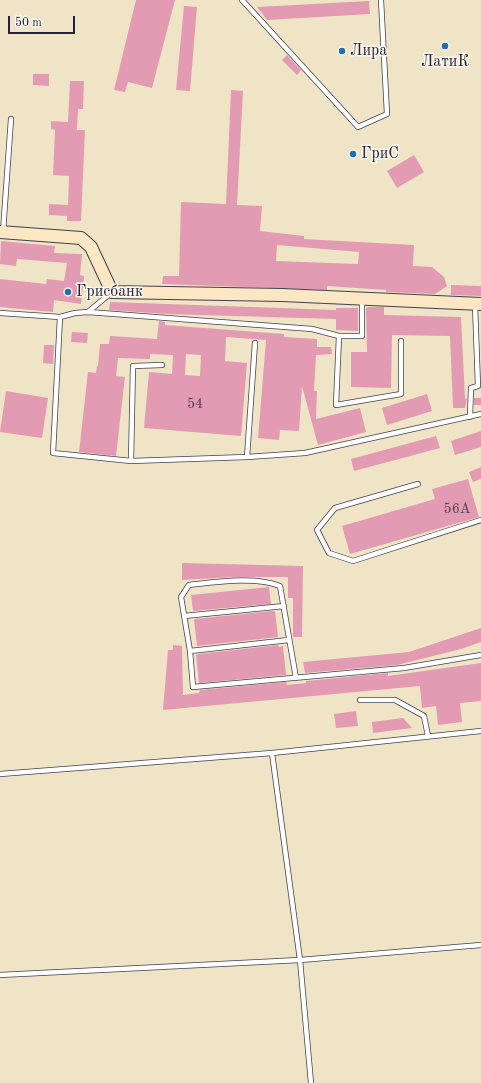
<!DOCTYPE html>
<html>
<head>
<meta charset="utf-8">
<style>
  body { margin:0 }
  #map { position:relative; width:481px; height:1083px; overflow:hidden; background:#f0e4c7; font-family:"Old Standard TT",serif }
  canvas { display:block }
  .scale { position:absolute; left:8px; top:16px; width:67px; height:18px; box-sizing:border-box; border:2px solid #22223b; border-top:0; padding-left:5px; font-size:12px; line-height:14px; white-space:nowrap; color:#22223b; -webkit-text-stroke:3px #fbf7ec; paint-order:stroke }
</style>
</head>
<body>
<div id="map">
<canvas width="481" height="1083"></canvas>
<div class="scale">50 m</div>
</div>
<script>
const ctx = document.querySelector('canvas').getContext('2d');
ctx.lineJoin = 'round';
function fill(path, color) { ctx.fillStyle = color; ctx.fill(path, 'evenodd'); }
function stroke(path, color, width, dash) { ctx.strokeStyle = color; ctx.lineWidth = width; ctx.lineCap = dash ? 'butt' : 'round'; ctx.setLineDash(dash || []); ctx.stroke(path); }
function drawText(font, color, halo, rows, align = 'center') {
  ctx.font = font + ' "Old Standard TT",serif'; ctx.lineWidth = 3; ctx.setLineDash([]); ctx.textBaseline = 'middle'; ctx.strokeStyle = halo; ctx.fillStyle = color; for (const [text, x, y, turn = 0] of rows) {
    ctx.save(); ctx.translate(x, y); ctx.rotate((+turn || 0) * Math.PI / 180); ctx.textAlign = isNaN(turn) ? turn : align; if (halo) ctx.strokeText(text, 0, 0); ctx.fillText(text, 0, 0); ctx.restore();
  }
}
const building = new Path2D(`
  M136,0H175L152,88L128,82L125,92L114,90Z
  M369,1L370,14L267,20L257,7Z
  M184,6L197,7L190,91L176,90Z
  M287,55L301,70L297,75L282,60Z
  M33,74H49V86L33,85Z
  M70,81H84L83,109H78L77,130H85L81,221H67V216L49,215V204L68,205L69,176L53,175L55,130L51,129V121L68,122Z
  M231,90L243,91L237,205L262,206L260,231L304,236V239L414,245L413,266L432,267L444,277L447,286L435,294L386,292V290L327,286V290L162,284L163,276H179L181,202L226,204ZM277,245L359,252L358,264L276,261Z
  M414,155L424,172L397,188L387,171Z
  M1,241L55,246L54,253L82,254L80,275L84,276L81,304L54,300L53,312L0,307V279L46,284L47,279L64,281L67,263L17,259L16,266L0,264Z
  M451,285L481,286V296L451,295Z
  M110,302L336,310V308H358V331L336,330V319L166,314L109,310Z
  M369,307H384V315L461,317L465,399L467,398L465,408H453L450,336L392,335L391,388L351,387V352H367L366,308Z
  M159,321L165,322V325L284,334V337L317,339V347H331L332,354L316,355L314,391H317L316,419L360,408L366,432L318,445L302,386L299,431L280,430L279,440L258,438L266,340L226,337L225,361L247,363L241,436L144,428L149,372L172,374L173,355L150,354V359L118,358L116,376L125,377L116,456L79,452L88,372L96,373L97,366H98L100,344H109L110,336L157,339ZM186,354L201,355L200,376L185,375Z
  M72,332L88,333L87,343L71,342Z
  M44,345H54L53,364L43,363Z
  M6,391L48,398L42,438L0,432Z
  M427,394L432,411L387,425L382,408Z
  M474,398H481V405H474Z
  M481,431V447L455,455L451,441Z
  M436,436L440,448L354,471L351,459Z
  M481,467V479L473,482L469,472Z
  M468,479L479,517L350,554L342,526L435,499L432,489Z
  M182,563L303,566L302,637H293V598H288V577H235L182,580Z
  M269,587L271,604L193,611L191,595Z
  M272,611H275L278,637L197,646L194,619Z
  M481,628V642L461,649L397,665L305,673L303,662L409,652Z
  M173,645L182,646L183,695L199,693L200,690L286,682L287,685L306,683V681L388,673V676L481,663V701L460,703L462,722L438,725L436,706L422,708L420,686L163,710L168,650H173Z
  M278,645L279,647L283,646L286,675L199,683L196,655L198,654Z
  M356,711L358,726L336,728L334,714Z
  M403,718L412,728L373,733L372,722Z`);
const lane = new Path2D(`
  M242,0L358,127L387,114L381,0
  M3,232L11,119
  M112,292L88,312L312,329L339,336
  M362,299V336H339L336,405L401,394V341
  M0,313L60,317L75,313L88,312
  M60,317L53,453L131,461
  M162,365L133,366L131,461L247,457L255,343
  M470,417L471,388L478,386L475,305
  M247,457L305,453L481,414
  M418,484L335,508L317,530L329,553L353,561L481,520
  M184,616L284,606
  M190,651L289,640
  M296,678L280,586C255,576 216,582 189,585L181,597L190,651L193,687L404,668L481,655
  M360,700H395L424,716L428,736
  M272,753L300,960L311,1083
  M0,774L272,753L481,731
  M0,975L300,960L481,945`);
const secondary = new Path2D(`
  M0,232L81,238L91,247L112,292L282,295L481,304`);
const markers = [
  [445,46,4,"#1f6fb2"],
  [342,51,4,"#1f6fb2"],
  [353,154,4,"#1f6fb2"],
  [68,292,4,"#1f6fb2"]
];
const numberNames = [
  ["54",195,404],
  ["56А",457,509]
];
const poiNames = [
  ["Лира",350,51],
  ["ЛатиК",445,62,"center"],
  ["ГриС",361,154],
  ["Грисбанк",76,292]
];
fill(building, '#e29bb2');
stroke(lane, '#413f50', 6);
stroke(secondary, '#413f50', 14);
stroke(lane, '#fff', 4.5);
stroke(secondary, '#fbe7c3', 12);
for (const [x, y, r, color] of markers) { const dot = new Path2D(); dot.arc(x, y, r, 0, 2 * Math.PI); ctx.fillStyle = color; ctx.fill(dot); stroke(dot, '#fbf7ec', 1.5); }
drawText('14px', '#524059', null, numberNames);
drawText('16px', '#22223b', '#fbf7ec', poiNames, 'left');
</script>
</body>
</html>
